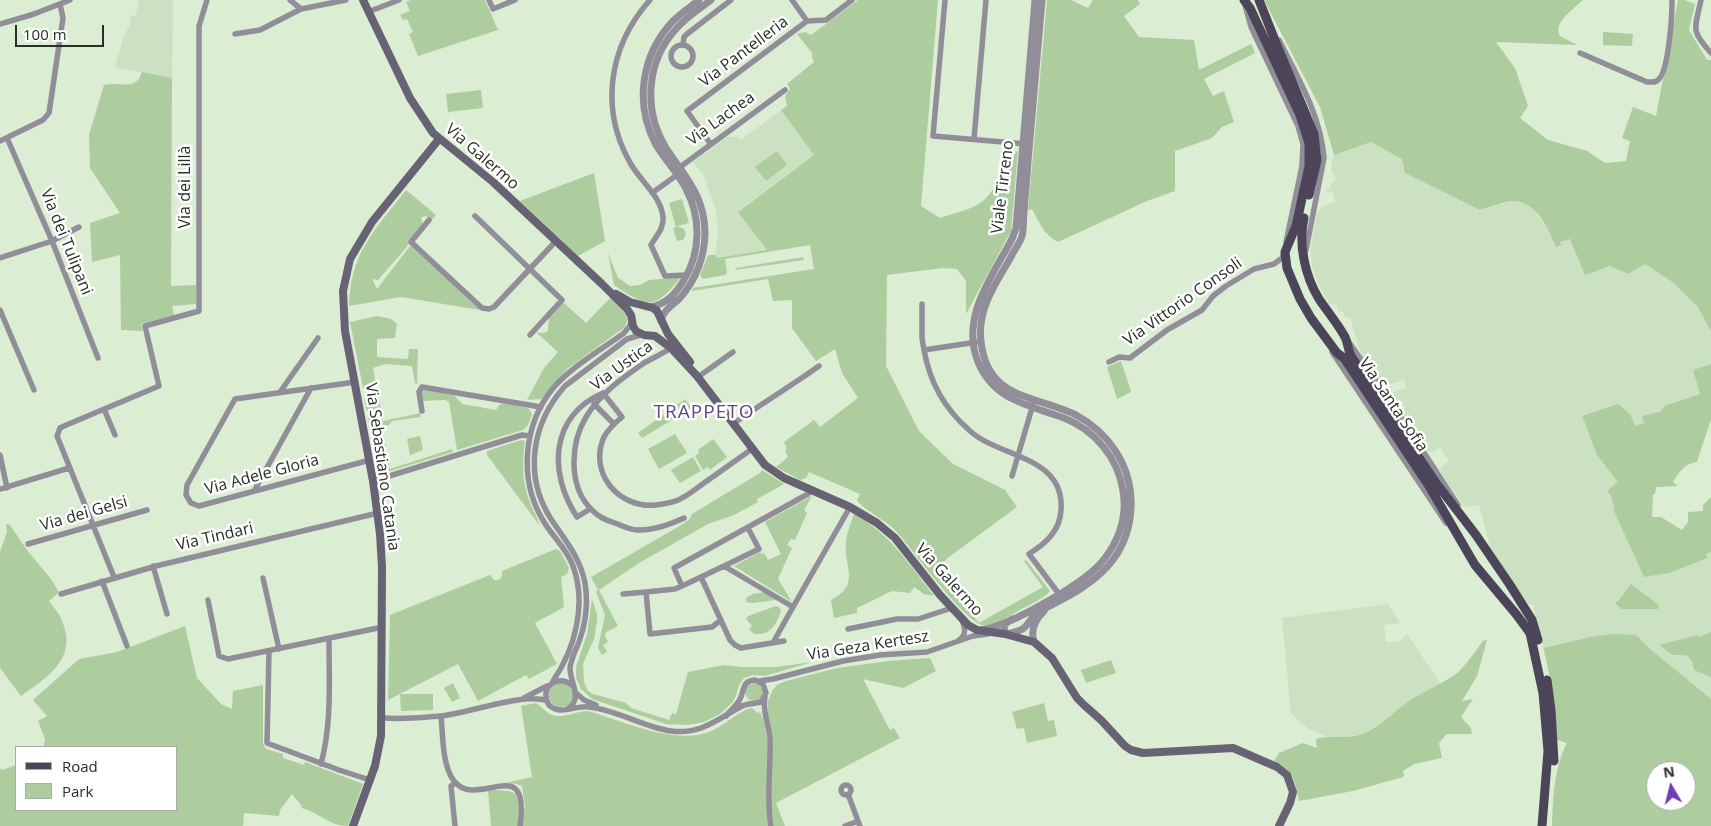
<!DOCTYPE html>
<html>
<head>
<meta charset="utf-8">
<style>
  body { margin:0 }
  #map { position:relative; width:1711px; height:826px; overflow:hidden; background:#dbedd2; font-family:"Open Sans",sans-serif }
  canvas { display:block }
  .legend { position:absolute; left:15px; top:746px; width:162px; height:65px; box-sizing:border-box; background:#fff; border:1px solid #a9aca8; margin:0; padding:6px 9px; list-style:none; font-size:15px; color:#282f25 }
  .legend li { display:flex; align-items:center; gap:10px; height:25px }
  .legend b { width:25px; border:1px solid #a9aca8 }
  .north { position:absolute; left:1646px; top:761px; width:50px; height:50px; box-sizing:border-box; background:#fff; border:1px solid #a9aca8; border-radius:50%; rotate:352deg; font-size:14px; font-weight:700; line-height:20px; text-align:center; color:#282f25 }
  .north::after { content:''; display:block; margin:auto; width:18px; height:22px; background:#713db4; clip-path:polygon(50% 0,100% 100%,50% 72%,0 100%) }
  .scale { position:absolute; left:15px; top:25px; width:89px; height:22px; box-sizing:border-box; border:2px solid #282f25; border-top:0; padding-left:6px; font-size:15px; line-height:18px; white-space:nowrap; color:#282f25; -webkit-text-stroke:4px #fff; paint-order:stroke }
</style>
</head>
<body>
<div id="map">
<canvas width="1711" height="826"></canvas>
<ul class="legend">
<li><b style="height:6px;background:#4c4559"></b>Road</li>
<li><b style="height:14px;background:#adcd9f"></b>Park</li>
</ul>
<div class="north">N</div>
<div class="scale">100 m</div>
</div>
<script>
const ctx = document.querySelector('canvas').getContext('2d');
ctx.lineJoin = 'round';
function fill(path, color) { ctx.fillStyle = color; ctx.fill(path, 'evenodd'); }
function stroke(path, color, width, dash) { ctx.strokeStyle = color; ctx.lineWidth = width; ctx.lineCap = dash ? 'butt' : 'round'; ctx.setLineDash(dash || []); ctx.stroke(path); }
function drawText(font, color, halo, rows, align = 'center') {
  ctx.font = font + ' "Open Sans",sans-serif'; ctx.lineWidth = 5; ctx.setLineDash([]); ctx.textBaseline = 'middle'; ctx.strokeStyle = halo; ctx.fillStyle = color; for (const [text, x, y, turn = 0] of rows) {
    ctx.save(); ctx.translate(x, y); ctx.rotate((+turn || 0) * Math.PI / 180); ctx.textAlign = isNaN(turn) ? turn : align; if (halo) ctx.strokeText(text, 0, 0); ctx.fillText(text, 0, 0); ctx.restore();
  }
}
const built = new Path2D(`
  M139,0H173L172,78L115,67L124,36L130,25L131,15L136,16Z
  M781,110L814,155L738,211L767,250L715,258L718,231L716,210L703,174L693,162L727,137H738L741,140Z
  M1371,142L1402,159L1405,169L1480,210L1514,201L1528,204L1548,227L1556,246L1560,242L1570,239L1610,266L1628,274L1645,264L1671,281L1697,306L1711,331V364L1693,370L1700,394L1664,406L1661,410L1643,416L1644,423L1635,426L1582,417L1597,455L1619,482L1611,496L1614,507L1613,509L1644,577L1707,557L1705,554L1711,552V826H1552L1558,767L1561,756L1567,743L1557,740L1553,692L1533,604L1529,605L1523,597L1491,550L1479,505L1464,507L1439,469L1449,461L1445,455L1440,447L1432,452L1428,451L1417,437L1419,435L1417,430L1413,431L1399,410L1405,408L1403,403L1396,405L1388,394L1406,388L1404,380L1383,386L1361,354L1350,317L1345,318L1343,311L1339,312L1336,304L1330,305L1318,283L1312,266L1311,247L1317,213L1324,206L1335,202L1333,192L1327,193L1326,189L1331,187L1330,184L1336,180L1335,175L1332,173L1331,166L1334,155ZM1656,771H1686V801H1656Z
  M1388,604L1400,623L1384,625L1386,642H1399L1407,634L1440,683L1408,702L1386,721L1360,735L1345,737L1325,736L1309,729L1291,714L1282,618Z`);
const green = new Path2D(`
  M411,0H485L498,30L418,56L409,34L413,32L407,19L403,20L400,15L410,11L406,2Z
  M858,0H938L921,206L940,218C951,214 966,211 977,205C997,194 1002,166 1018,150L1011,231L966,314V281L957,269L943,268L887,275L886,366L919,431L953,464L1005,490L1017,507L949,557L936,569L979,623L1043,587L1024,561L1026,560L1050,591C1044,599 1028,605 1018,611C1009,616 997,625 986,626C967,627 910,545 894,529C886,521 860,507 857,500L860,494L809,472L806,478L800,480L776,467L788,457L785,450L787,449L784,442L814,420L820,427L858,398L842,373L835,349L816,361L792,328V300L773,301L768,279L692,291L693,288L814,269L810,245L725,259L727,272L725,275L703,279L700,275L708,255H716V258L767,250L738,212L814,155L781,110L787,106L785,96L790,89L787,84L814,62L812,57V53L797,34L805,32L811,35Z
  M1047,0H1071L1088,8L1093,0H1138L1140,4L1124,16L1139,37L1194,40L1199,70L1251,44L1255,53L1204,79L1213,96L1224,91L1234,122L1222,127L1212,138L1175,151V191L1147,201L1058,242C1044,235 1039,222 1032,209L1028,210Z
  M1264,0H1583C1574,9 1552,23 1560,36L1577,45L1496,42L1515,68L1528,106L1520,118L1548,140L1587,151L1605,163L1626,161L1630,141L1622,138L1633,107L1656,116L1678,0H1684L1695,4L1689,30L1707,60H1711V331L1697,306L1671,281L1645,264L1628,274L1610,266L1585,275L1570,239L1560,242L1561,245L1556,247C1549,229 1537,203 1515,201C1505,201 1490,207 1480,210L1405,173L1402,159L1371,142L1334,155L1320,107Z
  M1603,32L1633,34L1632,46L1603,45Z
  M142,72L172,78L171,286L196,285V304L172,306L174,315L141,324L143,331L121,330L120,255L92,262L90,223L120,213L90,168L89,135L104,85C119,81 136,92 142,72Z
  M481,90L483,108L448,112L446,94Z
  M777,151L787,165L766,181L755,167Z
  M594,173L605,241L578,256L520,201Z
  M406,190L436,215L433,219L425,216L421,218L423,224L405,249L378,280L373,279V281L377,289L410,246H413L480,310L401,297L349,306C350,253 375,230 406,190Z
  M682,199L689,223L677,226L684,229L686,234L683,240L677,241L673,228L676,227L669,203Z
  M608,253L618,278L630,286L640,285L649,280L681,277C654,311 648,308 614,285Z
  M803,257L804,260L735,270L736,268Z
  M611,297L626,315L627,321L625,327L567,369L541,399L527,400L544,368L558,352L536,332C552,336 547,327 549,317L563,302L586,323Z
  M377,316L391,319L397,324L395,338L377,339V357L408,359L409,349H417L418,350L417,384L415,383L412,366L385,364L373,368L377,390L375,386L363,388L350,322Z
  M1121,361L1131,392L1117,399L1107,367Z
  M1711,364V419L1697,462C1684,464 1679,472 1673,482L1678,486L1656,487L1655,494H1653L1652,517H1661L1682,530L1688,522V512L1703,511V505L1711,497V552L1706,554L1707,558L1669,573L1644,577L1613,509L1614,507L1611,496L1607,491L1618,482L1597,455L1582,416L1618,404L1630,414L1635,426L1644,423L1642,416L1661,411L1664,406L1700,394L1693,370Z
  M425,390L454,395L462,404L496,410L499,405L504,403L528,408L532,414L528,425L523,430L457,450L449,402L445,400L422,401L421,393Z
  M378,395L383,421L421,413L420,417L392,421L389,425L383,426V428L371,431L364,399H366L369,407L378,406L377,396Z
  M685,399L697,416L695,417L690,409L642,438L638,433Z
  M675,434L687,453L659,469L648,449Z
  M420,436L423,450L410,455L407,439Z
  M384,438L390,469L452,449L453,452L380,474L377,472L372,439L377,443L382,442Z
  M713,439L727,457L710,470L708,467L703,470L695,456L699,453L698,450Z
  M521,440L525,441C522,461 522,481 529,500C532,509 538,518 540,526L487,455V451Z
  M693,457L701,471L680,483L671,470Z
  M762,470L784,484L757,499L758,502L734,515L708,524L639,563L599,590L618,626L606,632L605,636L608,642L603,645L607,652L602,655L598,648L605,615L596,592L598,590L591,577L678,527L690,519L692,514L760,473Z
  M812,496L804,510L807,513L795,540L791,539L787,545L792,548L778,579L792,602L734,566L760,552L761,554L764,553L768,560L781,554L765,522Z
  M854,514C889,533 910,565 934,596L923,594L920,591L914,587L910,593L892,591L857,608V613L834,618L831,600C862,584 843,567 846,541C847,532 851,523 854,514Z
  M6,524L10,525L27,550L51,579L59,592L49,601C53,607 60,614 62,621C78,658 48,677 21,696L0,668V552L7,532Z
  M556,549L560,551L569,568L567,574L561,577L564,607L535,623L557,664L529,679L526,675L478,701L458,664L388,700L390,615L490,575L494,580H498L502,577V571Z
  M1631,584L1659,605L1658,609H1622L1615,603L1619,600Z
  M765,592L776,600L752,603L746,602V598L753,594Z
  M592,599L597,614V621L594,639L583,664L584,682L588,691L593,694L626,703L631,708L669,720L672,713L676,714L688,672L724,665L742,667H777L812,662L765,676L753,675L744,678L739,685L736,696L732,703L720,714L704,722L688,725L666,724L592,699L581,689L576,678V667L587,634Z
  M776,606L780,608L781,611C777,622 772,634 759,634C754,634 752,633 749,629L752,626L746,619L748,616Z
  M185,626L197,678L221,704L232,709L233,691L263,685V744L266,749L283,754V758L304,765L305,762L363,784L348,826C329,826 319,812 301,808L302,806L292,794L280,810L279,816L244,813L243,826H0V768L2,770L16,765V810H176V747H44L45,739L38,721L47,716L33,700L79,659L117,652Z
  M1711,632V677L1694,670L1692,661L1686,655H1673L1659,645L1698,635L1700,637Z
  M1613,634L1636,635L1650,649L1711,699V826H1552C1553,798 1554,768 1567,743L1557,740L1553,692L1544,648L1590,637ZM1656,771H1686V801H1656Z
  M1487,640L1477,676L1462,701L1473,699L1461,717L1471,728L1472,734H1447L1439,743L1442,758L1414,764L1403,771L1404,776L1403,777L1353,791L1299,801C1295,781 1294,771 1274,761L1279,753L1303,743L1317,748L1316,739C1331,734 1347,740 1362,734C1381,727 1393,712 1409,701C1424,691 1442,684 1456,674C1465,667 1476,650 1483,641Z
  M930,658L936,671L903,688L863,679L890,730L894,728L900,738L776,803L785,826H774L771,805L772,763L766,713H768V701L772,691L777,685L786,681L837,668L889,661Z
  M1111,660L1116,673L1086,683L1081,670Z
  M453,683L460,698L452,702L444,688Z
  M549 695a12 12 0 1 1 24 0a12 12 0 1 1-24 0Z
  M745 692a9 9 0 1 1 18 0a9 9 0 1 1-18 0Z
  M400,694H433V710L401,711Z
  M536,703C541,706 544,710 548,713C561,721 575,711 588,711C623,721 673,745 709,732C721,728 743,708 752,708L759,714V711C773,729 768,801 769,826H522L525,806L522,786L516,784L505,783L532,777L521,706Z
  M1044,703L1048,721L1054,720L1057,736L1027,743L1024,728L1017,729L1012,712Z
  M495,790L509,791L516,794L519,803L518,826H491L488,791Z`);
const minor = new Path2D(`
  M290,0L301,9
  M489,0L493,9L515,0
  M650,0C608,47 599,111 632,166C642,182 661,197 663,217C664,229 656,236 651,245L665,276L687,275
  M792,0L807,21
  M945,0L933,136L1026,144
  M1701,0C1695,29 1690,30 1711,53
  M1245,5L1251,27L1298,126L1303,144L1302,166L1286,242
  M368,12L399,0
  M0,24L34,14L70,0
  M235,34L260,30L301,9L346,0
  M1279,40C1298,78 1321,116 1324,158L1306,250
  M683,45L684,37L687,34L731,0
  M671 56a11 11 0 1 1 22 0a11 11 0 1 1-22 0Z
  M1580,53L1647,82C1652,82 1655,83 1658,80C1669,71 1672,15 1672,0
  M7,138L52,241L98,358
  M974,139L986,0
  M0,141L43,120L49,113L63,18L60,4
  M710,143L687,111L807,21L826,20L852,0
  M676,170L785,90
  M652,193L681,172
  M475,216L562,300L530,335
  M429,220L411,242L482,308L489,309L494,307L556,241
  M0,258L52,241L79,227
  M922,304V338L924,350
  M0,310L34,390
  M977,342L924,350C930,383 944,408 970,431C1000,458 1065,456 1061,510C1060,531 1046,543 1029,554L1062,598
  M1349,342L1395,408L1458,505
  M671,348C662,354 653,358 644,363C622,378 600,394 586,417C570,444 568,487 592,510C598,517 606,520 615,523C623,526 632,531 640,530C656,530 671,524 684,518
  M1332,352L1446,523
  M1109,362L1119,357L1130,358L1167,330L1202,310L1213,296L1226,286L1254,269L1274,264L1282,258L1284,253
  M698,377L733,352
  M355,382L235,399L187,485L186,495L191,503L199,506L370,460
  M280,392L318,338
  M594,404L614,424
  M104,409L115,435
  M422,411L419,392L422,387L541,407
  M733,424C761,404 791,386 819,366
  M0,455L7,488
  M1012,476L1034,401
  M373,481L522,435L530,436
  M0,489L69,468
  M254,491L311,388
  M590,509L577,517C548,473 550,416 603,393L622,417C615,423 608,429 604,437C588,473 619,509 656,505C664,504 676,502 682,498C690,494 697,488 704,483C720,472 736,460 752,449
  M28,544L147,510
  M153,566L167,614
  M724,566L759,549L748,528
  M114,577L57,436L60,428L64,426L159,386L145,326L199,311V26L207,0
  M263,578L279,649
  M102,581L127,646
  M682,586L701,577
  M61,594L156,566L378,513
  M623,594L646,592
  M208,600L219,656L228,659L383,627
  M721,620L712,627L650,634L646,592L675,589L682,586L674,568L808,494L811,490
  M848,629L897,619H918L952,608
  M959,640C967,634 965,628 962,620
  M774,641L793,607
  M784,641L741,648L735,645L730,640L701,577L724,566L793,607L850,507
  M269,652L267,743L339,770L370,780
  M553,681C575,649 587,604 573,566C567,549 553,537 544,522C518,480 523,424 554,387C573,366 600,350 623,334L629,327L632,321
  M759,681L773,679L843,661L880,655L927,652L973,636L988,634
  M573,686C558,672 538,688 549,705C560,716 575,705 589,707C618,710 643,727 671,731C701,735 718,719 742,706C748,703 754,704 761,702L766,693L763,684L755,680C741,681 745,691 739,701C736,706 730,711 726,716
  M576,693L584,700L596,705
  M765,697C762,712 769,724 770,739C771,768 766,798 771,826
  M524,698L547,686
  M567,709C584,699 570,683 570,668C571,658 577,648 580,639C586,621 588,601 585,583C580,557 565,540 551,519C523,475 532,423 565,386L627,339L641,335
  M441,716C443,735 442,766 454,781C477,811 531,750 520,826
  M382,718C401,719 422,718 440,716C467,714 523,692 547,701
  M321,764C332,723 329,681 329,639
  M841 790a5 5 0 1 1 10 0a5 5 0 1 1-10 0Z
  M848,794L858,821
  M455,826L451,786L455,783
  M845,826L858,821L860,826`);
const tertiary = new Path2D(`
  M650,307C666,305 676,293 684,280C701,252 701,217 686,189C678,173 665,160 656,145C634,104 641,55 673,21C681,13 690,7 699,0
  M661,321C663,310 673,305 680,298C696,280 705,256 705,232C704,194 685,177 666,148C643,110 646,62 676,29C686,17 699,9 711,0
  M1012,619L1004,625L1005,634C1011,633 1019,632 1024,628C1030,623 1032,615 1040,611C1065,598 1089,587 1108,566C1124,548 1132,524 1131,500C1130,464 1108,432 1076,415C1035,395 987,400 981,341C977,309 996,283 1011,257C1014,250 1020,243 1022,236C1024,229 1023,220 1024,212C1025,195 1027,178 1028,161C1033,107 1037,54 1042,0
  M982,630C1011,625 1088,582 1105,558C1120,538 1127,515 1123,491C1118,458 1095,430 1064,418C1029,405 994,401 978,362C960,317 992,277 1012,239L1016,228L1035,0
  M1034,642C1030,630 1035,620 1044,611`);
const secondary = new Path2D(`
  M363,0L410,98L433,133L493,182L602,284L627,309L631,315L633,326L636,331L644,335L655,336L671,348L697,376L765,465L784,478L850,507L877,523L895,538L940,595L968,625L977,630L1005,634L1034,642L1052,658L1077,698L1084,705L1101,720L1125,746L1131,750L1143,753L1233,748L1277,767L1287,775L1293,792L1290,803L1279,826
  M616,294L630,302L653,308L657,311L668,334L690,362
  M353,826L375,766L381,736L382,567L380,534L373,481L345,331L343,291L350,259L372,222L439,139`);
const primary = new Path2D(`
  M1244,0L1250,8L1300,115L1309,143V166L1296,226L1285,252L1287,268L1300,299L1311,318L1337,353L1344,358L1429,486L1475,565L1516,614L1530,633L1543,693L1548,751L1542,826
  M1259,0L1276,43L1314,134L1317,160L1309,195
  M1304,218C1298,244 1305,276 1319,299C1327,311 1338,324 1345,337C1348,343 1348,350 1351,356L1436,483L1476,535L1510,585L1532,620L1538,640
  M1547,680L1551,710L1554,761`);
const streetNames = [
  ["Via Pantelleria",744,52,-37],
  ["Via Lachea",721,119,-36],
  ["Via Galermo",482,157,41],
  ["Via dei Lillà",185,187,-90],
  ["Viale Tirreno",1003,187,-83],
  ["Via dei Tulipani",66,242,68],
  ["Via Vittorio Consoli",1183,302,-35],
  ["Via Ustica",622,366,-36],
  ["Via Santa Sofia",1393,405,56],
  ["Via Sebastiano Catania",382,467,82],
  ["Via Adele Gloria",262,475,-15],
  ["Via dei Gelsi",84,514,-16],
  ["Via Tindari",215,537,-13],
  ["Via Galermo",949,580,48],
  ["Via Geza Kertesz",868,646,-9]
];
const quarterNames = [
  ["TRAPPETO",704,413]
];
fill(built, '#cbe1c1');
fill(green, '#adcd9f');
stroke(minor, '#918d99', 5.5);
stroke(tertiary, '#918d99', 7);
stroke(secondary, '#686374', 8);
stroke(primary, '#4c4559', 9);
drawText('16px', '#282f25', '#fff', streetNames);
ctx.letterSpacing = '1px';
drawText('19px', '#5e4784', '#fff', quarterNames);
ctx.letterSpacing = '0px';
</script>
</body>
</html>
